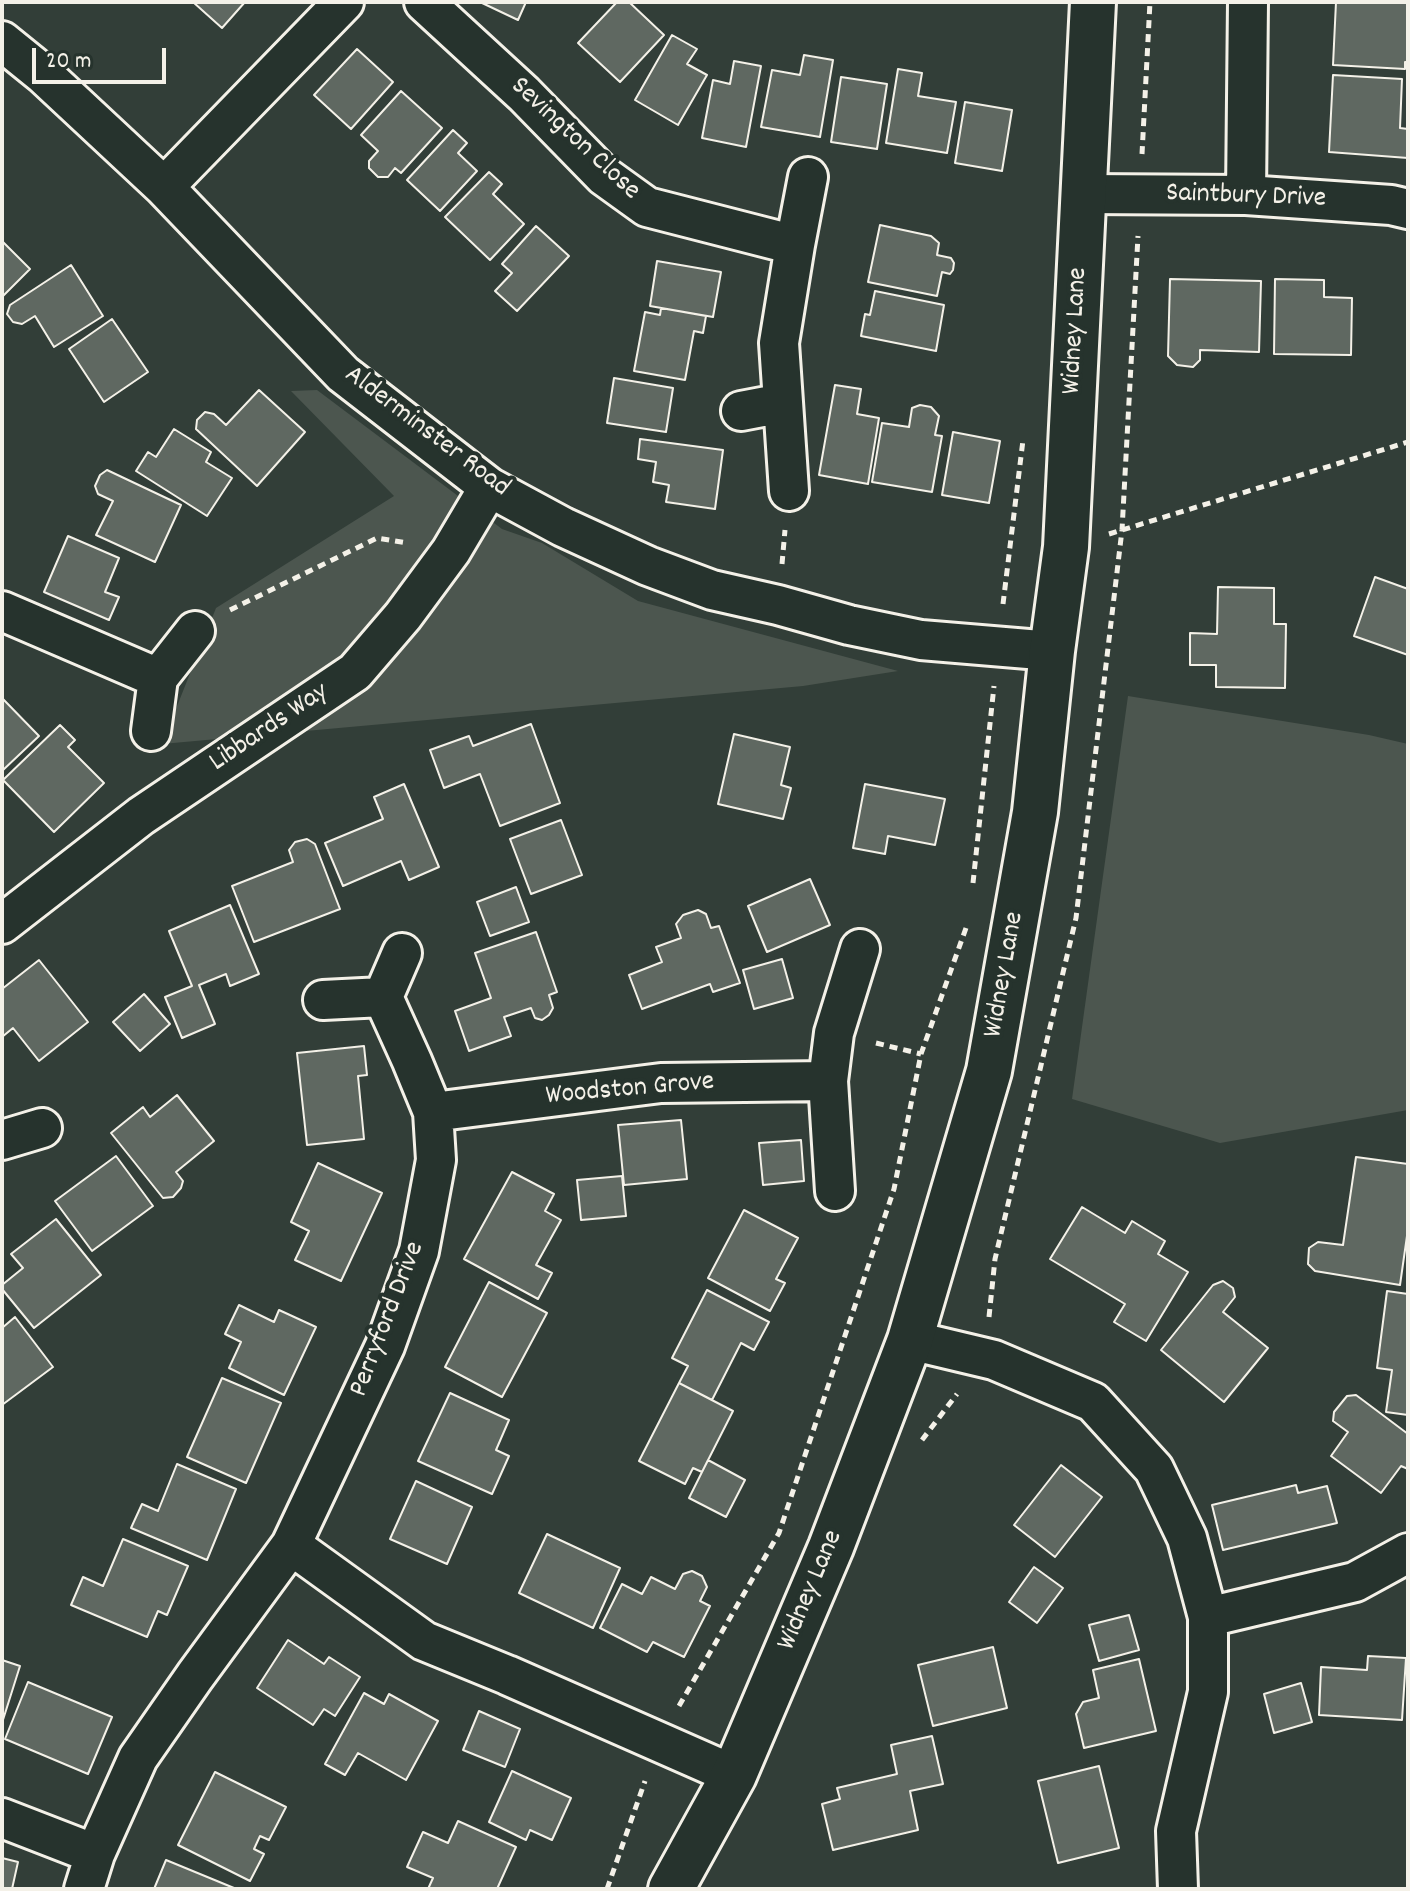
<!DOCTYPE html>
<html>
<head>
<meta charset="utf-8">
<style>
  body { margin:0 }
  #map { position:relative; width:1410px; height:1891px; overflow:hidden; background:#323e38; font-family:Dekko,sans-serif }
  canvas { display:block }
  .frame { position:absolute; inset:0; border:4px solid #f4f1e8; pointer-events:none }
  .scale { position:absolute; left:32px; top:48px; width:134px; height:36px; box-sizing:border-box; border:4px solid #f4f1e8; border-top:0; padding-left:10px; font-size:24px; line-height:28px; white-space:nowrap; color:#f4f1e8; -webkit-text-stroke:6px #26332d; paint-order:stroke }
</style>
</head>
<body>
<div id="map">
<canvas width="1410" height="1891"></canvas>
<div class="frame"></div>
<div class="scale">20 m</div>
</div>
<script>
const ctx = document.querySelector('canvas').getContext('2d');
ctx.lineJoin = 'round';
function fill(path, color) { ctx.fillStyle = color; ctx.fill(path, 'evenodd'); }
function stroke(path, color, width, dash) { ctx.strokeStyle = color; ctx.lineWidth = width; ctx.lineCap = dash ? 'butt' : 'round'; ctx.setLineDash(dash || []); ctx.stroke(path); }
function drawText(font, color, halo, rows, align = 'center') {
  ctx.font = font + ' Dekko,sans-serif'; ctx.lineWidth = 8; ctx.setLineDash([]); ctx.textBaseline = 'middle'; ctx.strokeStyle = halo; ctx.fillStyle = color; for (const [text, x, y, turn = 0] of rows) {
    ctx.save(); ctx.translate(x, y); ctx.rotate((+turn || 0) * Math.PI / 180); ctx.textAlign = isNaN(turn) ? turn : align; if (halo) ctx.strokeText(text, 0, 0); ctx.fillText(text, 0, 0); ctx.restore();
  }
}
const green = new Path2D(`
  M317,390L502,529L542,543L638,601L898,671L803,686L162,744L216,608L394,496L291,391Z
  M1128,696L1369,735L1408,744V1110L1220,1143L1072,1099Z`);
const building = new Path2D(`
  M193,2H245L222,28Z
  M480,2H526L518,20Z
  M617,2H629L664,35L620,82L578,43Z
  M1336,2H1408V62H1405V69L1333,65Z
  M672,35L697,49L687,64L707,75L678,125L635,100Z
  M357,49L393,82L351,129L314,95Z
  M804,55L833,60L820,137L761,127L772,70L800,75Z
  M734,61L761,66L746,147L702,138L713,80L730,84Z
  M898,69L922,73L918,96L956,102L947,153L886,143Z
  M1333,75L1402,79L1400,128L1408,129V158L1329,152Z
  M841,77L887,84L877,149L831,142Z
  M401,91L442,128L401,173L395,168L388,177H378L369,168V161L378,151L361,135Z
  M965,102L1012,110L1002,171L955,163Z
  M453,130L467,143L458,153L477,171L440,211L407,180Z
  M489,172L502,184L493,194L524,224L490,260L445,217Z
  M880,225L931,236L939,243L937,255L951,258L954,263L953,270L950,274L942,272L937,296L868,282Z
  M536,226L569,256L517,311L495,291L512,273L502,264Z
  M2,241L30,269L2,297Z
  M657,261L721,272L713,317L650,306Z
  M71,265L103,316L54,347L35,316L22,324L13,322L7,314L10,305Z
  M1170,279L1261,281L1259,352L1200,350V360L1193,367L1177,365L1168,356Z
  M1275,279L1324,280V297L1352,298L1351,355L1274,354Z
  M875,291L944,305L936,351L861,336L865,314L870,315Z
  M661,308L706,316L703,333L694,331L685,380L634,371L645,312L660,315Z
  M112,319L148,372L104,402L69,349Z
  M614,378L673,388L666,432L607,423Z
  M835,385L861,389L857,414L879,418L868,484L819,475Z
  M259,390L305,432L257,486L196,429L197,420L205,412L214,414L226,425Z
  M920,405L931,407L939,416L935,435L942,436L932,492L872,482L882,423L909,427L912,408Z
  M174,429L211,452L206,462L232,478L207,516L136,471L148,452L156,457Z
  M953,432L1000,441L989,503L942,495Z
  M640,439L723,450L715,509L666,502L669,485L653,482L656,462L638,459Z
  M107,470L181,505L155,562L96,535L113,501L98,494L95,486L100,475Z
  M68,536L119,558L105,592L119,597L109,620L44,592Z
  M1375,577L1408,589V655L1354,636Z
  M1218,587L1274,588V624H1286L1285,688L1216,687V665H1190V633L1217,634Z
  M2,698L39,736L2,771Z
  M531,724L560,803L500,826L480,774L444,788L430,750L469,736L473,746Z
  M60,725L75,740L68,747L104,783L54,832L3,780Z
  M734,734L790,747L781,785L791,788L783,819L718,804Z
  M404,784L439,867L409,880L401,861L343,886L325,843L383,819L374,797Z
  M865,784L945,799L935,845L888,836L885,854L853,848Z
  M561,820L582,875L531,894L510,839Z
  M307,839L315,844L340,909L254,942L232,886L293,862L289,850L295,842Z
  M810,879L830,925L767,952L748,906Z
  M516,887L529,922L490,936L477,902Z
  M230,905L259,974L230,986L226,974L199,985L215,1024L182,1038L165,997L192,986L169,931Z
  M698,910L706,914L711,928L719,926L740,983L713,992L710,984L642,1009L629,975L662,962L656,947L681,938L676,924L683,915Z
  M536,932L557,992L549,995L553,1008L549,1015L542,1020L535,1018L531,1008L504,1017L511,1036L469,1051L455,1011L491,998L475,953Z
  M782,959L793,998L754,1009L743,970Z
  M39,960L88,1022L39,1061L13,1028L2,1037V989Z
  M144,994L170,1024L140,1051L113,1022Z
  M364,1046L367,1075L358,1076L364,1139L307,1145L297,1053Z
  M177,1095L214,1141L176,1172L183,1181L181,1188L173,1197L163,1198L111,1133L143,1107L150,1117Z
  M681,1120L687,1179L624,1185L618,1125Z
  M801,1140L804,1181L763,1185L759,1143Z
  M116,1156L153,1206L92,1251L55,1201Z
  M1356,1157L1408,1164V1229L1400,1285L1315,1271L1308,1264L1309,1248L1318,1242L1343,1245Z
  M318,1163L382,1193L341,1281L295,1260L309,1231L291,1222Z
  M512,1172L554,1194L545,1211L561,1220L536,1265L552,1273L538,1299L464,1259Z
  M622,1176L626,1216L581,1220L577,1180Z
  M1082,1207L1125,1233L1132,1221L1165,1241L1158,1254L1188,1272L1146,1341L1114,1322L1125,1304L1050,1259Z
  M744,1210L798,1238L776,1279L785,1283L770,1311L708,1278Z
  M56,1219L101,1275L34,1328L2,1289V1285L23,1268L11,1254Z
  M1223,1281L1233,1288L1235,1297L1223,1312L1268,1348L1224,1402L1161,1350L1213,1285Z
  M489,1282L547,1313L502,1397L445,1367Z
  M707,1290L769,1322L754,1350L741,1343L712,1400L679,1383L688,1366L672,1358Z
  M1387,1291L1408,1294V1415L1386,1412L1392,1370L1377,1368Z
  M239,1305L274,1322L279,1310L316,1327L284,1395L229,1368L241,1342L225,1334Z
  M15,1317L53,1367L2,1405V1328Z
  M222,1378L281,1403L246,1483L187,1457Z
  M679,1383L733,1411L702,1472L693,1468L685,1484L639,1461Z
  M450,1393L509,1420L496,1450L509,1456L492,1494L418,1461Z
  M1356,1395L1408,1434V1469L1401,1466L1381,1493L1331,1456L1348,1432L1333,1421L1334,1412L1347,1396Z
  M708,1460L745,1480L726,1517L689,1498Z
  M177,1464L236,1489L207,1560L131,1528L142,1504L158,1511Z
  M1061,1465L1102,1497L1055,1557L1014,1525Z
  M416,1481L472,1507L447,1564L390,1539Z
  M1296,1485L1298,1493L1327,1486L1337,1523L1223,1550L1212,1505Z
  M547,1534L620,1568L593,1628L519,1593Z
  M123,1539L188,1566L167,1615L158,1611L147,1637L71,1605L83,1577L103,1586Z
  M1034,1567L1063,1588L1037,1623L1009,1602Z
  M692,1571L702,1576L707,1587L700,1601L710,1606L684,1657L653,1642L647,1652L600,1628L622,1584L642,1594L651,1577L675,1589L683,1574Z
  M1129,1615L1139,1650L1099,1661L1089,1625Z
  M288,1640L324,1664L329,1657L360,1677L335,1716L324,1709L313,1725L257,1688Z
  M993,1647L1007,1708L933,1726L918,1665Z
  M1368,1656L1406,1658L1402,1720L1319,1715L1321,1667L1367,1670Z
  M1139,1659L1156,1731L1084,1748L1076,1714L1083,1702L1099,1698L1093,1670Z
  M2,1660L20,1666L2,1723Z
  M28,1682L112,1717L88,1774L5,1739Z
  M1301,1683L1312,1722L1274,1733L1264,1694Z
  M364,1693L384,1704L389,1694L438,1721L406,1780L358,1753L345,1775L325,1764Z
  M479,1711L520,1729L505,1767L463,1750Z
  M932,1736L943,1784L910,1791L918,1830L833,1850L822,1804L840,1799L837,1788L897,1774L891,1745Z
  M1099,1766L1119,1848L1058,1863L1038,1781Z
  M512,1771L571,1798L552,1840L530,1830L526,1840L489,1822Z
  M215,1772L286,1807L269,1840L260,1836L254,1849L264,1854L250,1881L178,1845Z
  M458,1821L516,1847L497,1889H428L433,1878L407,1867L423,1832L448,1843Z
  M2,1858L18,1862L12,1889H2Z
  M166,1860L234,1888L154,1889Z`);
const path = new Path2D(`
  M1142,154L1150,2
  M1109,534L1408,442
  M782,564L785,530
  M1003,604L1023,440
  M230,610L377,538L407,543
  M973,883L994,686
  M876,1043L921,1054
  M989,1317L995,1259L1076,918L1122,530L1138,236
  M922,1440L957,1394
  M679,1706L779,1533L894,1189L921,1054L966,928
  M607,1889L645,1781`);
const minor = new Path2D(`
  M424,2L524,94L604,176L647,207L795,245L779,343L789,491
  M2,41L44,75L164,187L343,374L489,487L563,527L648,566L712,590L778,605L849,625L921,640L1052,651
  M164,187L344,2
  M1084,194L1246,195L1391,205L1408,209
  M1246,195L1248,2
  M795,245L808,177
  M741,411L783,403
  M2,611L158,678L195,631
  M151,731L158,678
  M2,924L141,816L355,672L403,616L451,551L489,487
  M402,953L383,997L412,1061L433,1112L436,1160L419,1251L385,1346L291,1545L424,1641L507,1675L734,1775
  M323,1000L383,997
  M828,1081L835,1191
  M433,1112L661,1083L828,1081L834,1033L860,949
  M2,1140L42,1128
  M910,1340L994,1360L1093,1402L1154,1469L1187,1538L1208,1617V1692L1176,1831L1178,1889
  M1208,1617L1355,1582L1408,1553
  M2,1818L95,1854
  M84,1889L95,1854L138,1758L195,1676L291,1545`);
const tertiary = new Path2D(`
  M671,1889L734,1775L831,1547L910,1340L989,1071L1035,812L1052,651L1066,547L1093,2`);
const streetNames = [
  ["Sevington Close",574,140,43],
  ["Saintbury Drive",1246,198,2],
  ["Widney Lane",1077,331,-87],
  ["Alderminster Road",426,433,37],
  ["Libbards Way",270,729,-34],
  ["Widney Lane",1006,975,-80],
  ["Woodston Grove",630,1091,-5],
  ["Perryford Drive",389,1320,-69],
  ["Widney Lane",812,1591,-67]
];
fill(green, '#4c564f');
fill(building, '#5f6861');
stroke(building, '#f4f1e8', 2);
stroke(minor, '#f4f1e8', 44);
stroke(tertiary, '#f4f1e8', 50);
stroke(path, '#f4f1e8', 5, [8, 6]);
stroke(minor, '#26332d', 38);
stroke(tertiary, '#26332d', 44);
drawText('28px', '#f4f1e8', '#26332d', streetNames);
</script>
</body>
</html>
